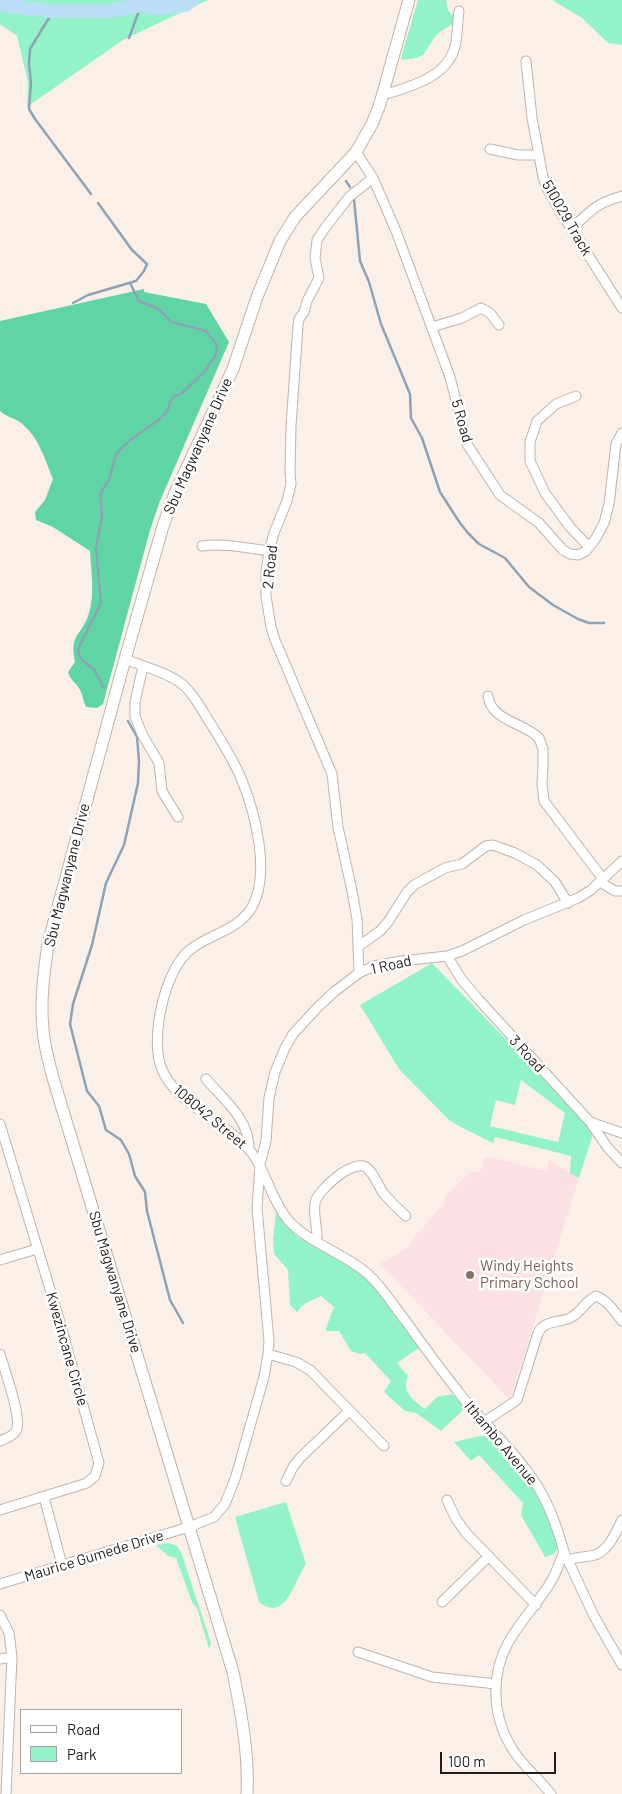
<!DOCTYPE html>
<html>
<head>
<meta charset="utf-8">
<style>
  body { margin:0 }
  #map { position:relative; width:622px; height:1794px; overflow:hidden; background:#fbf0e8; font-family:Barlow,sans-serif }
  canvas { display:block }
  .legend { position:absolute; left:20px; top:1709px; width:162px; height:65px; box-sizing:border-box; background:#fff; border:1px solid #a7a5a4; margin:0; padding:6px 9px; list-style:none; font-size:15px; color:#221d1b }
  .legend li { display:flex; align-items:center; gap:10px; height:25px }
  .legend b { width:25px; border:1px solid #a7a5a4 }
  .scale { position:absolute; left:440px; top:1752px; width:116px; height:22px; box-sizing:border-box; border:2px solid #221d1b; border-top:0; padding-left:6px; font-size:15px; line-height:18px; white-space:nowrap; color:#221d1b; -webkit-text-stroke:4px #fff; paint-order:stroke }
</style>
</head>
<body>
<div id="map">
<canvas width="622" height="1794"></canvas>
<ul class="legend">
<li><b style="height:6px;background:#fff"></b>Road</li>
<li><b style="height:14px;background:#93f3c8"></b>Park</li>
</ul>
<div class="scale">100 m</div>
</div>
<script>
const ctx = document.querySelector('canvas').getContext('2d');
ctx.lineJoin = 'round';
function fill(path, color) { ctx.fillStyle = color; ctx.fill(path, 'evenodd'); }
function stroke(path, color, width, dash) { ctx.strokeStyle = color; ctx.lineWidth = width; ctx.lineCap = dash ? 'butt' : 'round'; ctx.setLineDash(dash || []); ctx.stroke(path); }
function drawText(font, color, halo, rows, align = 'center') {
  ctx.font = font + ' Barlow,sans-serif'; ctx.lineWidth = 5; ctx.setLineDash([]); ctx.textBaseline = 'middle'; ctx.strokeStyle = halo; ctx.fillStyle = color; for (const [text, x, y, turn = 0] of rows) {
    ctx.save(); ctx.translate(x, y); ctx.rotate((+turn || 0) * Math.PI / 180); ctx.textAlign = isNaN(turn) ? turn : align; if (halo) ctx.strokeText(text, 0, 0); ctx.fillText(text, 0, 0); ctx.restore();
  }
}
const education = new Path2D(`
  M490,1157L546,1171L549,1160L579,1178L510,1400L380,1264L410,1246L413,1238L444,1204L445,1196L471,1171L480,1172L484,1158Z`);
const green = new Path2D(`
  M0,0H208L123,40L27,107L28,82L17,36L0,24Z
  M418,0H446L448,10L455,18L454,23L437,34L423,55L417,58L402,60L401,58Z
  M552,0H622V45L608,43L582,18Z
  M432,963L587,1123L593,1134L579,1178L570,1173L571,1156L495,1137L493,1143L457,1125L448,1119L399,1069L360,1005ZM521,1080L565,1113L558,1142L490,1126L496,1100L515,1105Z
  M276,1212L286,1225L298,1237L339,1257L369,1280L419,1348L397,1363L408,1376C401,1392 413,1400 425,1409L437,1397L452,1394L465,1408L441,1431L416,1413L405,1411L384,1392L391,1381L365,1353L359,1354L351,1351L339,1331H326V1328L334,1307L321,1296L304,1304L297,1312L290,1305L288,1270L274,1254L273,1240Z
  M480,1436H491C523,1469 546,1503 558,1548L554,1554L545,1557L521,1515L523,1503L479,1455L471,1461L454,1442Z
  M286,1502L306,1564C295,1579 286,1624 259,1602L235,1517Z
  M169,1543L177,1546L181,1552L211,1643L209,1649L197,1608L192,1602L176,1558L168,1556L156,1545Z`);
const forest = new Path2D(`
  M144,289V292L206,304L229,342L160,501L150,530L103,704L97,708L86,707C83,701 83,695 80,690C77,683 71,682 68,672L75,662C69,632 82,637 89,613C95,593 91,571 90,551L53,527L36,520L35,512L45,500L53,479C45,460 39,437 21,423C15,418 6,417 0,411V321Z`);
const stream = new Path2D(`
  M50,11L49,18L30,49L29,63L31,84L29,109L35,119L91,194
  M129,38L141,5
  M346,181L350,187
  M354,199L360,261L369,282L381,324L410,394L411,418L422,438L440,492L460,523L468,533L479,544L505,558L529,587L553,605L578,619L589,623H604
  M73,303L88,295L136,281L144,271L147,264L132,250L98,203
  M104,688C101,683 98,675 94,670C86,662 79,661 78,649L101,603L96,548L102,516L100,494L109,480L116,454L129,441L161,418L168,410L170,402L174,396L181,394L205,371L215,356L217,345L206,331L171,322L159,309L139,301L130,283
  M128,721L137,737L139,761L138,783L124,845L106,883L92,945L73,1004L70,1024L87,1091L99,1106L106,1130L121,1140L129,1154L135,1176L145,1192L147,1211L170,1300L183,1323`);
const river = new Path2D(`
  M0,5L50,11H109L141,5L159,8L185,5L192,0`);
const minor = new Path2D(`
  M526,61L532,118L543,177L547,188L560,211L622,308
  M383,95C408,87 444,79 454,50C458,38 457,24 459,11
  M490,149L518,155H539
  M356,152L373,178L396,231L450,377L467,444L500,495L539,523L563,550L570,554L578,555L586,551L596,538L604,523L609,504L616,444L622,433
  M571,229C591,211 596,203 622,196
  M432,327L462,318L481,308L490,313L499,325
  M576,396L556,404L537,421L530,442V461L545,493L570,527L589,547
  M202,546C224,543 247,548 269,551
  M125,659C142,666 163,671 178,681C191,690 199,705 207,718C219,737 232,757 241,778C255,812 271,873 252,907C239,930 210,934 191,949C165,968 150,1037 161,1067C175,1104 219,1118 245,1145C266,1166 269,1197 288,1220C308,1243 345,1253 369,1275C383,1288 393,1305 405,1320C422,1344 439,1367 457,1390C480,1421 511,1446 532,1478C548,1500 557,1526 564,1552C560,1561 557,1571 552,1580C539,1602 521,1620 508,1643C491,1674 492,1714 510,1745C520,1764 538,1777 551,1794
  M143,666L135,702V716L142,734L159,763L162,791L178,817
  M488,696C491,721 523,722 539,738L543,749V766L542,784L544,801L603,879
  M600,882L615,891H622
  M359,946L380,931L388,922L407,892L414,885L445,868L462,864L486,846L493,845L515,853L537,865L555,882L568,903
  M447,956L462,980L479,1000L590,1122L622,1133
  M359,973L357,919L352,891L338,827L332,774L275,640L271,627L266,596V572L269,551L274,533L287,501L291,484L290,472L291,426L298,326L299,319L304,312L307,301L319,278L315,258L317,240L325,228L349,197L373,178
  M206,1079C224,1100 249,1119 249,1148
  M590,1122L608,1148L622,1163
  M0,1124L59,1319L99,1463L95,1476L87,1483L0,1510
  M317,1241C318,1229 313,1216 315,1203C317,1190 355,1157 367,1168C375,1175 378,1186 384,1194C391,1202 398,1209 406,1216
  M0,1260L37,1249
  M0,1354C4,1369 23,1419 16,1431C13,1436 5,1439 0,1441
  M268,1354L296,1362L310,1370L384,1446
  M484,1422L517,1400L538,1333C544,1320 559,1323 570,1318C581,1313 585,1301 596,1296C607,1300 615,1312 622,1321
  M286,1481L293,1467L300,1458L349,1411
  M44,1497L62,1565
  M447,1500L456,1519L467,1534L536,1605
  M564,1552L594,1616L622,1665
  M568,1560C577,1557 586,1557 595,1555C609,1550 616,1532 622,1520
  M0,1584L189,1527L214,1517L225,1504L235,1479L264,1377L268,1354L269,1341L257,1208L260,1164L266,1141L269,1098L275,1072L285,1048L293,1034L317,1008L334,992L359,973L374,966L401,961L447,956L462,951L524,920L578,898L591,890L622,861
  M442,1602L489,1556
  M0,1615L9,1633L12,1657L6,1794
  M358,1652L432,1677L496,1684
  M0,1659L12,1657`);
const major = new Path2D(`
  M247,1794C249,1752 241,1713 233,1672L53,1078C49,1062 44,1046 43,1029C40,1001 44,972 48,944L125,659L163,526L175,493L233,369L257,297L280,241L295,217L356,152L372,124L379,107L409,0`);
const markers = [
  [470,1275,5,"#8d6e63"]
];
const streetNames = [
  ["510029 Track",567,218,60],
  ["5 Road",462,421,74],
  ["Sbu Magwanyane Drive",198,446,-66],
  ["2 Road",270,567,-84],
  ["Sbu Magwanyane Drive",67,875,-76],
  ["1 Road",391,965,-13],
  ["3 Road",527,1054,47],
  ["108042 Street",210,1117,40],
  ["Sbu Magwanyane Drive",115,1282,73],
  ["Kwezincane Circle",67,1349,74],
  ["Ithambo Avenue",501,1443,50],
  ["Maurice Gumede Drive",94,1556,-17]
];
const educationNames = [
  ["Windy Heights",480,1266],
  ["Primary School",480,1283]
];
fill(education, '#fbe1e4');
fill(green, '#93f3c8');
fill(forest, '#5fd4a4');
stroke(stream, '#8da3b5', 2.5);
stroke(river, '#bbddf7', 14);
stroke(minor, '#bfb4ac', 11);
stroke(major, '#bfb4ac', 13);
stroke(minor, '#fff', 9);
stroke(major, '#fff', 11);
for (const [x, y, r, color] of markers) { const dot = new Path2D(); dot.arc(x, y, r, 0, 2 * Math.PI); ctx.fillStyle = color; ctx.fill(dot); stroke(dot, '#fff', 2); }
drawText('15px', '#221d1b', '#fff', streetNames);
drawText('15px', '#785e54', '#fff', educationNames, 'left');
</script>
</body>
</html>
